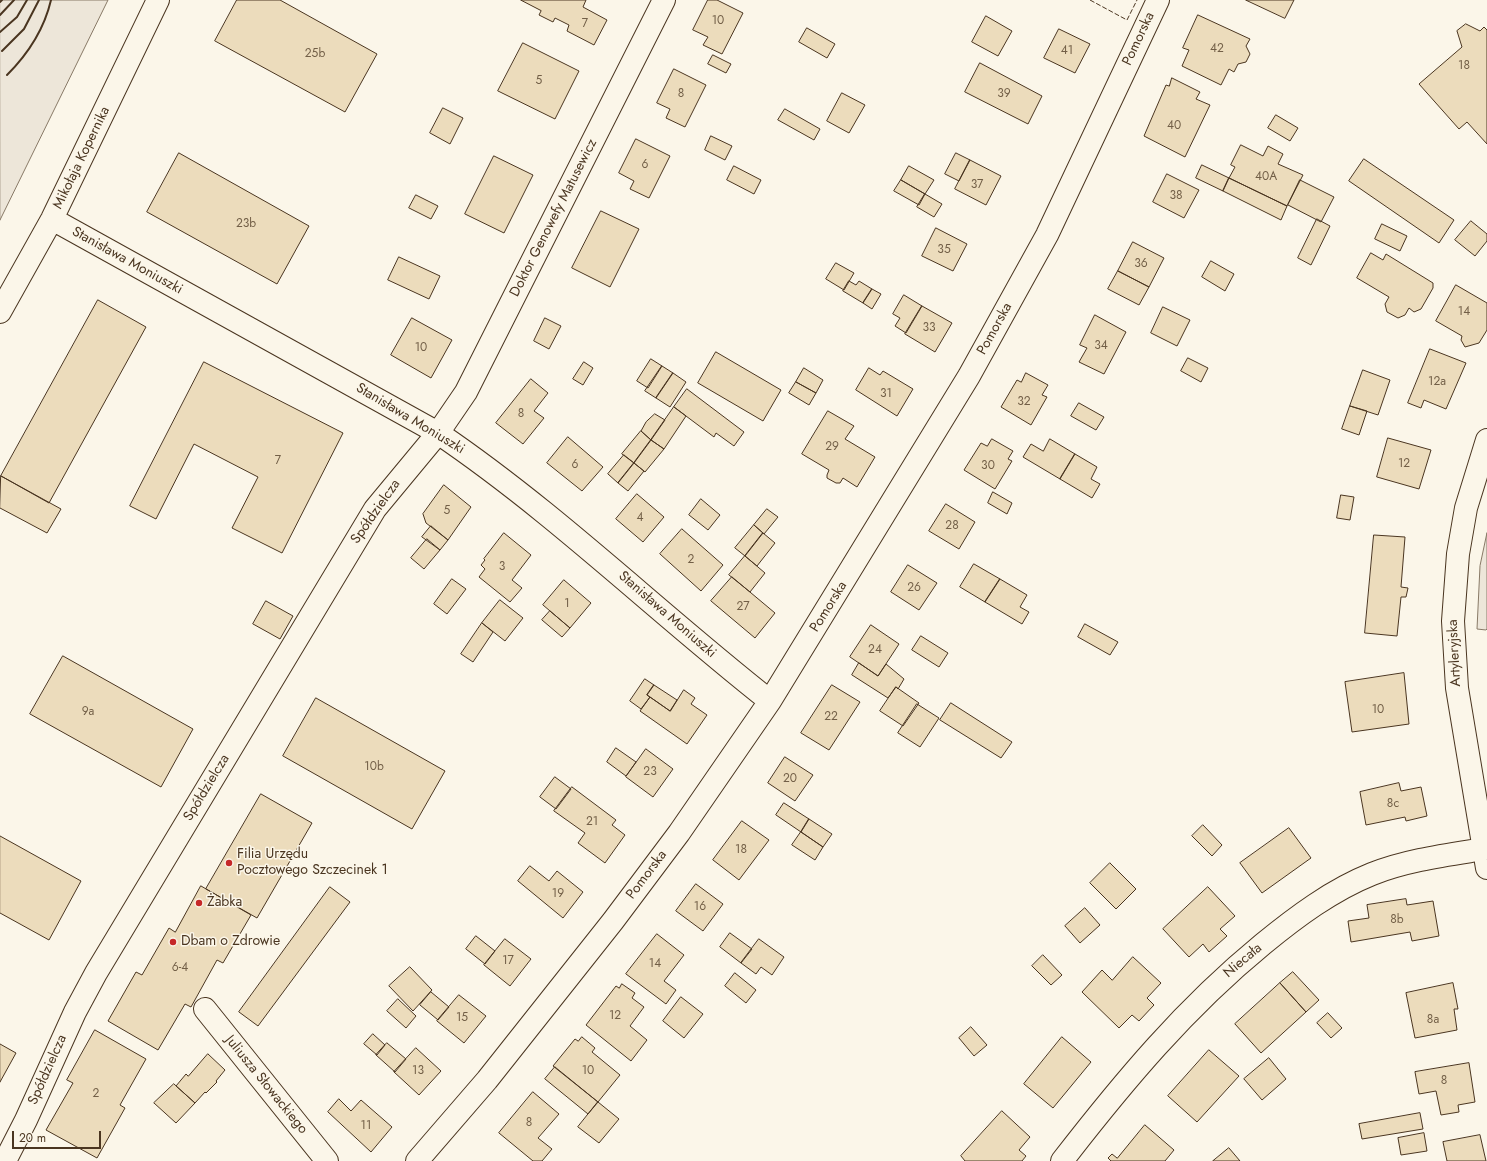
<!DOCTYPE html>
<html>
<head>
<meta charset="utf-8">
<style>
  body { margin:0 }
  #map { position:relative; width:1487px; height:1161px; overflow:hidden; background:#fbf6e9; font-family:Jost,sans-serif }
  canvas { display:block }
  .scale { position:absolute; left:12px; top:1131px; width:89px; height:18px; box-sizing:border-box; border:2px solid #4a3520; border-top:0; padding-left:5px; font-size:12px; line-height:14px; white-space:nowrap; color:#4a3520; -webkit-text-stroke:3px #fbf6e9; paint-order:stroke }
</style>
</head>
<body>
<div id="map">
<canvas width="1487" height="1161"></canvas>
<div class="scale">20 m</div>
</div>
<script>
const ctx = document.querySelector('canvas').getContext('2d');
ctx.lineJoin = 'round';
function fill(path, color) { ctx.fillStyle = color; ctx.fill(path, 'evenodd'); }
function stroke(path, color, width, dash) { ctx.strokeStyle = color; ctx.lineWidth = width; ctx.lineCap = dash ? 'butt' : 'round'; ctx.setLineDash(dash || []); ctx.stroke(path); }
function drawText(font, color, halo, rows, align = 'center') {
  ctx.font = font + ' Jost,sans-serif'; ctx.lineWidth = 3; ctx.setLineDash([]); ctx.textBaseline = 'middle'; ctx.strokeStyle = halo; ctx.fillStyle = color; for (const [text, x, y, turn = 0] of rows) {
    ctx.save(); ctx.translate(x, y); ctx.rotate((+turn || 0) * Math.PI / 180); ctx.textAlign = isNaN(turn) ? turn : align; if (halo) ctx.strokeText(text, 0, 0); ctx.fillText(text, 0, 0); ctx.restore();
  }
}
const green = new Path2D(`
  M0,0H108L0,220Z
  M1487,533V629L1486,630L1477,629L1480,566Z`);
const building = new Path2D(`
  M237,0H280L377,54L345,112L215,41Z
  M521,0H586L583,7L607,20L594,45L567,31L569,25L555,18L553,22L539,15L541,11Z
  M708,0H717L743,13L722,54L703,45L708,37L693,30Z
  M1246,0H1294L1285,18Z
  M1198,15L1250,39L1246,46L1250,54L1246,62L1238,64L1234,72L1229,69L1221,85L1182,66L1189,50L1183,48Z
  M986,16L1012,31L998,56L972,42Z
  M1466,24L1480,31L1484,27L1487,30V144L1467,122L1459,129L1419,84L1462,47L1457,31Z
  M807,28L835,44L827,58L799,42Z
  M1059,29L1090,44L1075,73L1044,58Z
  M523,43L579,71L555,119L498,91Z
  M713,55L731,64L726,73L708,64Z
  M980,63L1042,96L1028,124L965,92Z
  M674,69L706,85L685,127L666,118L670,109L657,103Z
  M1172,78L1200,92L1196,99L1210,105L1185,157L1144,136L1166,85L1169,86Z
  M842,93L865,105L849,133L827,121Z
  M443,108L463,118L450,144L430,133Z
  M785,109L820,129L814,140L778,120Z
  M1276,115L1298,128L1290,141L1268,128Z
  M711,136L732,146L725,160L705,150Z
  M636,139L670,156L649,198L630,189L634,181L619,173Z
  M1241,145L1263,156L1268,146L1283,154L1278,164L1303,175L1287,206L1229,178L1235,167L1231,165Z
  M179,153L309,226L277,284L147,212Z
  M956,153L970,160L959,181L945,174Z
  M494,156L533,175L504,233L465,214Z
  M1364,159L1454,220L1439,243L1349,181Z
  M970,160L1001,176L986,205L955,189Z
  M1202,165L1229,178L1223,191L1196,178Z
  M734,166L761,180L754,194L727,180Z
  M909,166L934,180L925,194L901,180Z
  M1167,174L1199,190L1184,218L1153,202Z
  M1229,178L1287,206L1281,220L1223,191Z
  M901,180L925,194L919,205L894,191Z
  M1300,180L1334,197L1321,222L1288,205Z
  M925,194L942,204L934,217L917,207Z
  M416,195L438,206L431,219L409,208Z
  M601,211L639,229L610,287L572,268Z
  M1317,219L1330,226L1311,265L1298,258Z
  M1471,221L1487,234V241L1475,256L1455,240Z
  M1382,224L1407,236L1400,251L1375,239Z
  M936,228L967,244L953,271L922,256Z
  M1133,242L1164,258L1149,287L1118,271Z
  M1371,253L1383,260L1386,254L1433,283V288L1421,309L1414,312L1409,308L1405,315L1398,318L1387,312L1385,304L1389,297L1357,278Z
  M399,257L440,276L429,299L388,280Z
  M1211,261L1234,274L1225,291L1202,277Z
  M836,263L854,273L844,290L826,279Z
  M1118,271L1149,287L1139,305L1108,289Z
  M849,281L856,285L859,281L872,289L863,303L843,291Z
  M1456,285L1487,303V330L1479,343L1465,347L1461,340L1462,336L1436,321Z
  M872,289L881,294L872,309L863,303Z
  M904,295L922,306L906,333L895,326L900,318L893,314Z
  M98,300L146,327L49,503L1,476Z
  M922,306L952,323L935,352L905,334Z
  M1163,307L1190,320L1177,346L1151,333Z
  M1095,315L1126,332L1104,374L1079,362L1087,348L1080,345Z
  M412,318L452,340L431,378L391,355Z
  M545,318L561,326L549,349L534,341Z
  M1430,349L1466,363L1446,409L1424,400L1421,408L1408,403Z
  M716,352L781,390L763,421L698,383Z
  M1188,358L1208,368L1201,382L1181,371Z
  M651,359L662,366L648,388L637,381Z
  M204,362L343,433L282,553L232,528L258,477L194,444L156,519L130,506Z
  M584,362L593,368L583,385L573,379Z
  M662,366L673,373L656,398L645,391Z
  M804,368L823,380L816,393L796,382Z
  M869,368L880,375L883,371L913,389L897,416L856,390Z
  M1363,370L1390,380L1378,415L1350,406Z
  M673,373L686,382L670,407L656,398Z
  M1026,373L1048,385L1042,395L1047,397L1031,425L1001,407L1017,380L1021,382Z
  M531,379L548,393L534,411L544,418L523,444L496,423Z
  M796,382L816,393L809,405L789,393Z
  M687,389L744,432L734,446L716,433L714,437L674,407Z
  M1079,403L1104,417L1096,430L1071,416Z
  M1350,406L1367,411L1359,435L1342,429Z
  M674,407L686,416L664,449L651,440Z
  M828,411L854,426L845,439L875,457L857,487L843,478L840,483H836L827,478V475L829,470L802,454Z
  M655,414L665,420L651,440L641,431L646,422Z
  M641,431L651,440L634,463L622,454Z
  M568,437L603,467L582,491L547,463Z
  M1388,438L1431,450L1419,489L1377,477Z
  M992,439L1013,451L1008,459L1012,461L995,489L964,470L981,443L987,446Z
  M1050,439L1075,454L1060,479L1023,457L1031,444L1043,451Z
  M651,440L664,449L645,472L634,463Z
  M1075,454L1097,467L1091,479L1100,484L1092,498L1060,479Z
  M624,455L634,463L618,483L608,474Z
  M634,463L644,471L628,491L618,483Z
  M1,476L61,509L47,533L0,508Z
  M444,485L471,507L448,540L426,523L423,514Z
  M993,492L1012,503L1007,514L988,503Z
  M637,494L664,517L643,542L616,519Z
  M1341,495L1354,497L1350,520L1337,518Z
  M701,499L720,515L708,530L689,515Z
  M946,504L975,522L959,549L929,531Z
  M767,509L778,517L764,534L754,525Z
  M754,525L763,533L745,556L735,548Z
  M431,526L448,540L440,550L422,537Z
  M682,529L723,565L701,591L660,554Z
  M504,533L531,555L512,580L522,588L510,602L479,577L485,569L481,565L485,560L484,559Z
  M763,533L775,543L757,566L745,556Z
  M1374,535L1405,537L1401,587L1408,588L1406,597H1401L1397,636L1365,633Z
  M427,539L440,550L424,569L411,558Z
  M745,556L765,573L750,592L729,575Z
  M974,564L1000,579L985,602L960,587Z
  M908,565L937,583L919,610L891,592Z
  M732,577L775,613L755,638L711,601Z
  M452,579L466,589L447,614L434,604Z
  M1000,579L1027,595L1020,607L1029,612L1022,624L985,602Z
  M564,580L591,603L570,628L543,605Z
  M500,600L523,618L505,641L482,623Z
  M266,601L293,616L280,639L253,624Z
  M550,611L570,628L562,637L542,620Z
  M482,623L493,632L473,662L461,654Z
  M1085,624L1118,642L1110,655L1078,637Z
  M871,625L899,644L878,676L850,657Z
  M921,636L948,653L939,667L912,650Z
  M63,656L193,729L161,787L30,714Z
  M859,663L878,676L886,664L904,679L898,689L896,687L888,698L852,675Z
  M1404,673L1409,724L1352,732L1345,682Z
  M645,679L654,685L647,695L650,697L641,709L630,701Z
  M654,685L677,700L670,711L647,695Z
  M832,685L860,702L829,750L801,733Z
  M896,687L919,703L903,726L880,711Z
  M684,690L695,698L691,704L707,715L687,744L640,711L650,697L670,711Z
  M316,698L445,771L412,829L283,756Z
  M951,703L1012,742L1001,758L940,720Z
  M917,704L939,718L920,747L898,733Z
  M616,748L636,762L626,776L607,762Z
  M646,749L673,769L653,797L626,777Z
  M785,757L813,775L795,801L768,783Z
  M555,777L571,789L556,809L540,797Z
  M1399,783L1401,791L1421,787L1427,816L1406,821L1405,817L1366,825L1360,792Z
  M572,787L616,820L612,825L625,835L605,863L578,843L585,833L554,811Z
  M261,794L312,823L257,918L206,889Z
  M784,803L809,819L801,832L776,815Z
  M809,819L832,834L823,847L801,832Z
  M742,821L769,840L739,880L713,860Z
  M1203,825L1222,845L1212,856L1192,836Z
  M1289,828L1311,858L1262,893L1240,863Z
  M801,832L823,847L815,860L792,845Z
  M0,836L81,881L49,940L0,913Z
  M1110,863L1136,889L1116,909L1090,883Z
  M530,866L549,881L557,871L583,892L563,918L518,881Z
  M696,884L723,904L703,931L676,911Z
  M201,886L251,915L223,963L217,960L191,1007L185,1004L158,1050L108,1021L136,972L142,975L169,928L175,932Z
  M330,887L350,902L258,1026L239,1012Z
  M1208,887L1235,916L1220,929L1227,936L1209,952L1203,944L1189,957L1163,929Z
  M1406,899L1407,905L1433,901L1439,936L1412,941L1410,932L1351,942L1348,921L1369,918L1367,905Z
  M1085,908L1100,925L1080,943L1065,926Z
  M730,933L752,949L741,963L720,947Z
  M657,934L684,955L664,981L676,990L666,1004L626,974Z
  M476,936L495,951L485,964L466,949Z
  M505,939L531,959L510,986L484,965Z
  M759,939L784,957L772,975L761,967L756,974L741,963Z
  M1043,955L1062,975L1051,985L1032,966Z
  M1133,957L1161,983L1147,998L1154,1005L1139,1021L1132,1015L1119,1028L1082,992L1102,970L1112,980Z
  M410,967L432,990L413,1011L389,986Z
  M1293,972L1319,1000L1306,1012L1280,983Z
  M735,973L756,990L746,1003L725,986Z
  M1280,983L1306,1012L1261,1053L1235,1024Z
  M1453,983L1458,1009H1454L1457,1030L1415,1038L1406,993Z
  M622,984L635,993L632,998L644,1007L630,1026L647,1040L631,1061L586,1025L616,986L619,988Z
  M431,992L449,1007L438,1020L420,1005Z
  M459,995L486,1016L464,1043L437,1021Z
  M681,997L703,1014L684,1038L663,1021Z
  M398,999L416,1016L406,1028L387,1011Z
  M1328,1013L1342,1028L1331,1038L1317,1023Z
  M971,1027L987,1045L974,1056L959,1038Z
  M95,1030L146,1059L120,1105L125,1108L97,1158L46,1130L73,1083L67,1080Z
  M373,1034L385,1045L377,1055L364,1044Z
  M582,1037L595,1048L592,1052L620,1075L598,1102L553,1066L575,1039L578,1041Z
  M1062,1037L1091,1062L1053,1108L1024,1084Z
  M387,1043L406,1059L395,1072L376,1055Z
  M0,1044L16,1053L0,1082Z
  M416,1048L441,1071L419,1095L394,1072Z
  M1209,1050L1239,1076L1197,1122L1168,1096Z
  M208,1054L225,1070L216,1081L217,1082L206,1093L205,1092L195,1103L176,1086L186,1074L188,1076Z
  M1269,1058L1286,1079L1262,1100L1244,1079Z
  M1469,1063L1475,1102L1458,1105L1459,1112L1441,1115L1436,1091L1419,1094L1415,1072Z
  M555,1067L598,1102L588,1114L545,1079Z
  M174,1084L195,1103L176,1123L154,1103Z
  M533,1092L559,1114L538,1138L552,1149L542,1161H533L499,1133Z
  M339,1099L351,1111L361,1100L392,1127L371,1152L328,1112Z
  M598,1102L619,1119L599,1143L578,1127Z
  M1002,1111L1030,1137L1019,1150L1026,1156L1022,1161H965L961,1156Z
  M1420,1113L1423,1129L1362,1139L1359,1124Z
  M1145,1125L1174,1150L1165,1161H1111L1108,1158L1112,1154L1117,1158Z
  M1424,1133L1427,1151L1401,1155L1398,1138Z
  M1480,1135L1486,1161H1447L1443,1142Z
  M1229,1148L1240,1161H1213Z`);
const minor = new Path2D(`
  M52,219L438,433C556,513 658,613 770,701
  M0,312L52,219L158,0
  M1487,440L1466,508L1458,554L1453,621L1457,688L1487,868
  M205,1009L327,1161
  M5,1161L26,1120L75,1012L96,973L375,509L438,433L466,392L664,0
  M417,1161L487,1080L613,921L679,833L770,701L969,376L1047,235L1158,0
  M1062,1161C1124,1081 1185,1008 1263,944C1296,917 1332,890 1372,874C1407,860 1447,855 1484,849`);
const fence = new Path2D(`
  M1090,0L1127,20L1137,0`);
const wall = new Path2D(`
  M0,2L2,0
  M0,15L14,0
  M0,32L17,17L27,0
  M2,51L24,29L39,0
  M7,75C29,53 44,30 51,0`);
const markers = [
  [229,863,4,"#c62828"],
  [199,903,4,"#c62828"],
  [173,942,4,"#c62828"]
];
const numberNames = [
  ["10",718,21],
  ["7",585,24],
  ["42",1217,49],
  ["41",1067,51],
  ["25b",315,54],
  ["18",1464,66],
  ["5",539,81],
  ["8",681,94],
  ["39",1004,94],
  ["40",1174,126],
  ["6",645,165],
  ["40A",1266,177],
  ["37",977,185],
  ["38",1176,196],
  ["23b",246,224],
  ["35",944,250],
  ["36",1141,264],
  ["14",1464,312],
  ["33",929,328],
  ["34",1101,346],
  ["10",421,348],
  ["12a",1437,382],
  ["31",886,394],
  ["32",1024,402],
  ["8",521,414],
  ["29",832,447],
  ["7",278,461],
  ["12",1404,464],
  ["6",575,465],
  ["30",988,466],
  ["5",447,511],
  ["4",640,518],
  ["28",952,526],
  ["2",691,560],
  ["3",502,567],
  ["26",914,588],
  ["1",567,604],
  ["27",743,607],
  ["24",875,650],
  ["10",1378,710],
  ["9a",88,712],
  ["22",831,717],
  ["10b",374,767],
  ["23",650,772],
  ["20",790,779],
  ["8c",1393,804],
  ["21",592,822],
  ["18",741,850],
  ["19",558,894],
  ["16",700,907],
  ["8b",1397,920],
  ["17",508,961],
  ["14",655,964],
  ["6-4",180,968],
  ["12",615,1016],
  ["15",462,1018],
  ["8a",1433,1020],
  ["13",418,1071],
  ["10",588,1071],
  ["8",1444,1081],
  ["2",96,1094],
  ["8",529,1123],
  ["11",366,1126]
];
const streetNames = [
  ["Pomorska",1139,39,-65],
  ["Mikołaja Kopernika",82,158,-64],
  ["Doktor Genowefy Matusewicz",554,218,-63],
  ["Stanisława Moniuszki",127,261,29],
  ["Pomorska",995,329,-61],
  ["Stanisława Moniuszki",410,419,31],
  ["Spółdzielcza",376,512,-55],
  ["Pomorska",829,607,-58],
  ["Stanisława Moniuszki",667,615,41],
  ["Artyleryjska",1455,653,-93],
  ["Spółdzielcza",207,788,-59],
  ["Pomorska",647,875,-53],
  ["Niecała",1243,961,-40],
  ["Spółdzielcza",48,1070,-66],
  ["Juliusza Słowackiego",266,1085,51]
];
const poiNames = [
  ["Filia Urzędu",237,855],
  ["Pocztowego Szczecinek 1",237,871],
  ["Żabka",207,903],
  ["Dbam o Zdrowie",181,942]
];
fill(green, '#ede6d9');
stroke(green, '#887966', 1);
fill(building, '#ecdcbc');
stroke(building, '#4a3520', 1);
stroke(minor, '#4a3520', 24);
stroke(minor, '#fbf6e9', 22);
stroke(fence, '#4a3520', 1, [5, 2]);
stroke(wall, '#4a3520', 2);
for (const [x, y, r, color] of markers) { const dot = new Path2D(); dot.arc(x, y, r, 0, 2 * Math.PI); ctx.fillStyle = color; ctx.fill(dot); stroke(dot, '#fbf6e9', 1.5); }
drawText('12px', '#725f47', null, numberNames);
drawText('14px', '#4a3520', '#fbf6e9', streetNames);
drawText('14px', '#4a3520', '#fbf6e9', poiNames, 'left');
</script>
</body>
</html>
